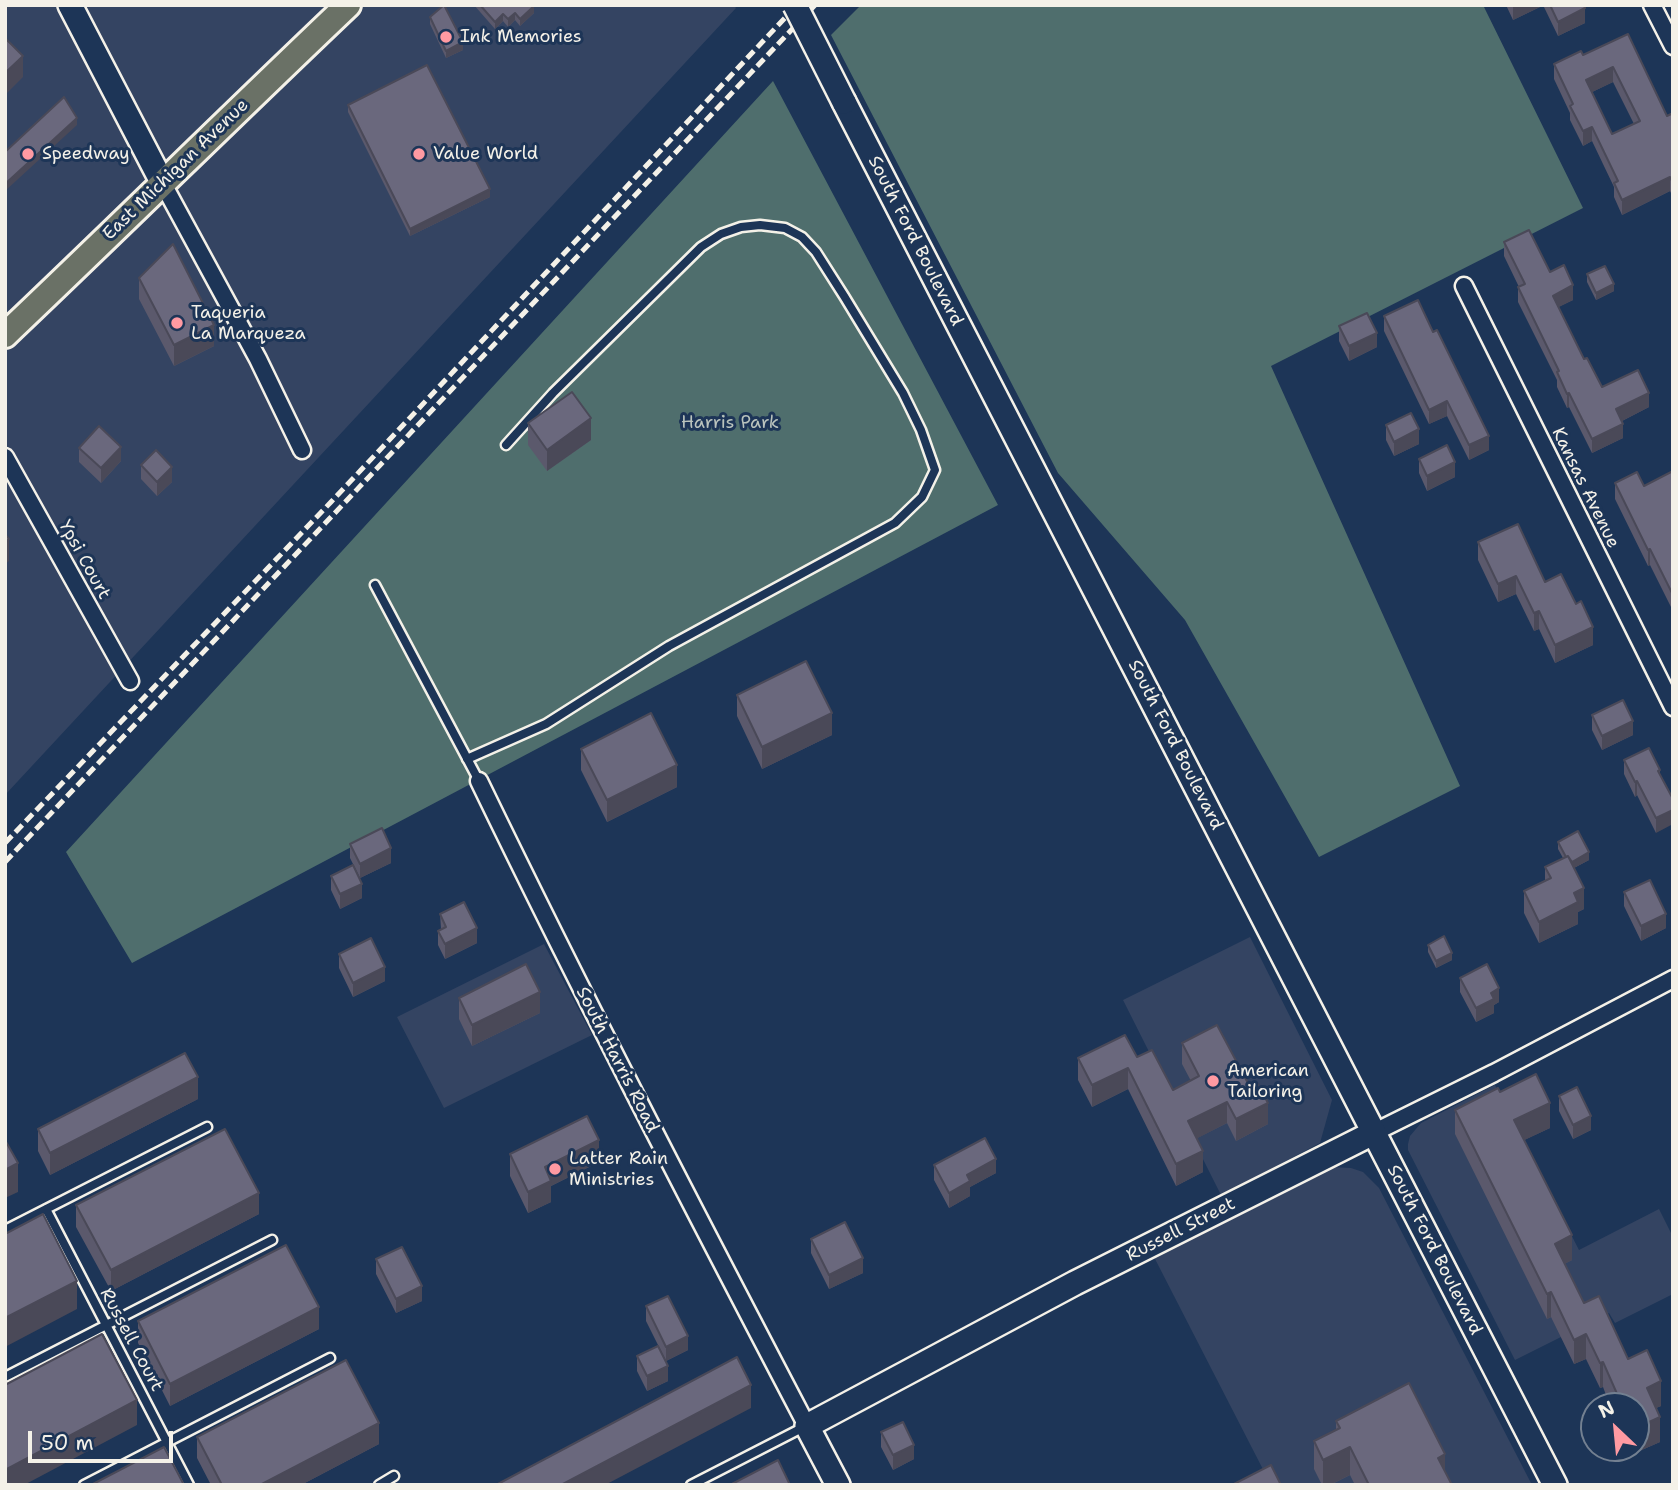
<!DOCTYPE html>
<html>
<head>
<meta charset="utf-8">
<style>
  body { margin:0 }
  #map { position:relative; width:1678px; height:1490px; overflow:hidden; background:#1d3557; font-family:"Shantell Sans",sans-serif }
  canvas { display:block }
  .frame { position:absolute; inset:0; border:7px solid #f4f1e8; pointer-events:none }
  .north { position:absolute; left:1580px; top:1392px; width:70px; height:70px; box-sizing:border-box; background:#1d3557; border:2px solid #738091; border-radius:50%; rotate:334deg; font-size:19px; font-weight:700; line-height:28px; text-align:center; color:#f4f1e8 }
  .north::after { content:''; display:block; margin:auto; width:24px; height:32px; background:#ff9aa2; clip-path:polygon(50% 0,100% 100%,50% 72%,0 100%) }
  .scale { position:absolute; left:28px; top:1431px; width:145px; height:32px; box-sizing:border-box; border:4px solid #f4f1e8; border-top:0; padding-left:9px; font-size:21px; line-height:24px; white-space:nowrap; color:#f4f1e8; -webkit-text-stroke:5px #1d3557; paint-order:stroke }
</style>
</head>
<body>
<div id="map">
<canvas width="1678" height="1490"></canvas>
<div class="frame"></div>
<div class="north">N</div>
<div class="scale">50 m</div>
</div>
<script>
const ctx = document.querySelector('canvas').getContext('2d');
ctx.lineJoin = 'round';
function fill(path, color) { ctx.fillStyle = color; ctx.fill(path, 'evenodd'); }
function stroke(path, color, width, dash) { ctx.strokeStyle = color; ctx.lineWidth = width; ctx.lineCap = dash ? 'butt' : 'round'; ctx.setLineDash(dash || []); ctx.stroke(path); }
function drawText(font, color, halo, rows, align = 'center') {
  ctx.font = font + ' "Shantell Sans",sans-serif'; ctx.lineWidth = 6; ctx.setLineDash([]); ctx.textBaseline = 'middle'; ctx.strokeStyle = halo; ctx.fillStyle = color; for (const [text, x, y, turn = 0] of rows) {
    ctx.save(); ctx.translate(x, y); ctx.rotate((+turn || 0) * Math.PI / 180); ctx.textAlign = isNaN(turn) ? turn : align; if (halo) ctx.strokeText(text, 0, 0); ctx.fillText(text, 0, 0); ctx.restore();
  }
}
const built = new Path2D(`
  M5,5H734L736,8L5,795Z
  M1250,937L1332,1100L1320,1143L1221,1195L1123,1000Z
  M544,944L592,1035L444,1108L397,1017Z
  M1495,1085L1579,1250L1659,1209L1673,1237V1294L1615,1323L1609,1313L1515,1360L1408,1150V1144L1410,1136L1421,1123Z
  M1331,1167L1351,1168L1363,1172L1379,1188L1532,1485H1271L1154,1257Z`);
const green = new Path2D(`
  M861,5H1483L1583,208L1271,366L1460,786L1319,857L1185,620L1058,473L831,35Z
  M773,81L998,505L132,963L66,852Z`);
const lane = new Path2D(`
  M375,585L479,781
  M467,759L546,724L669,646L895,523L922,497L935,470L921,430L903,393L844,296L816,252L802,237L785,228L760,225L741,227L721,234L701,247L553,393L506,445
  M46,1209L189,1485
  M5,1230L207,1127
  M5,1377L272,1240
  M84,1485L330,1358
  M379,1485L394,1476
  M691,1485L804,1427`);
const street = new Path2D(`
  M1652,5L1673,46
  M162,182L258,359L302,450
  M1464,286L1673,707
  M5,457L130,681
  M479,781C584,998 695,1212 807,1426
  M1373,1133L1494,1073L1673,979`);
const secondary = new Path2D(`
  M70,5L162,182
  M844,102L1555,1485
  M838,1485L807,1426L1075,1283L1373,1133`);
const primary = new Path2D(`
  M5,335C120,226 233,114 348,5`);
const rail = new Path2D(`
  M5,843L331,502L797,5
  M5,862L815,5`);
const secondaryBridge = new Path2D(`
  M795,5L844,102`);
const wall = new Path2D(`
  M474,5H534V13L520,26L515,20L508,27L503,21L495,29Z
  M1506,5H1540V7L1513,20Z
  M1543,5H1584L1585,23L1558,36Z
  M430,17L463,50L446,58L430,24Z
  M1628,34L1667,116L1673,117V197L1670,191L1622,215L1614,197V187L1592,141L1583,146L1570,120V113L1554,79V64L1583,55ZM1613,82L1634,124L1612,134L1592,92Z
  M348,105L490,197L410,236L348,112Z
  M1504,242L1550,272L1573,300L1558,307L1584,359L1602,387L1649,407L1622,421L1623,438L1592,453L1569,407L1567,408L1557,387V380L1518,302V287H1519L1504,256Z
  M1587,274L1614,291L1596,300L1587,282Z
  M139,278L214,346L174,366L139,299Z
  M1384,316L1433,332L1489,450L1469,460L1447,416L1429,424L1384,331Z
  M1339,326L1377,347L1349,361L1339,341Z
  M528,423L591,440L547,471L528,445Z
  M1386,425L1419,444L1394,456L1386,440Z
  M79,448L121,461L101,483L79,462Z
  M1419,459L1455,477L1427,491L1419,473Z
  M141,465L172,482L157,496L141,479Z
  M1673,471V611L1650,565L1648,566L1615,499V483L1644,486Z
  M1478,542L1545,582L1593,645L1555,663L1539,629L1534,631L1516,594L1498,602L1478,560Z
  M737,695L832,735L762,769L737,716Z
  M1592,715L1633,735L1602,750L1592,730Z
  M581,749L677,787L607,822L581,770Z
  M1624,760L1660,770L1656,833L1637,795L1635,797L1624,774Z
  M1558,842L1589,860L1574,868L1584,909L1578,912V924L1539,943L1524,913V891L1545,881V867L1563,858L1558,849Z
  M350,844L391,863L360,878L350,858Z
  M331,876L362,898L340,909L331,890Z
  M1624,892L1666,928L1641,941L1624,906Z
  M440,914L477,943L445,959L438,945V931L441,929Z
  M1428,945L1452,960L1436,968L1428,952Z
  M339,954L385,981L353,997L339,968Z
  M1460,978L1499,1002L1494,1005V1013L1476,1022L1460,992Z
  M459,998L540,1013L472,1046L459,1019Z
  M1182,1043L1268,1124L1236,1141L1227,1123L1197,1138L1203,1172L1176,1186L1128,1089L1092,1107L1078,1080V1058L1137,1057L1173,1090L1191,1081L1182,1064Z
  M1500,1092L1550,1128L1524,1140L1572,1260L1564,1264L1584,1303L1628,1359L1661,1406L1656,1408L1660,1442L1621,1459L1615,1448H1636V1406H1606V1401L1608,1400L1603,1387L1600,1388L1586,1359L1574,1364L1551,1317L1547,1319L1455,1134V1110Z
  M1559,1096L1591,1130L1573,1139L1559,1111Z
  M198,1099L50,1175L38,1151V1129Z
  M510,1154L599,1162L551,1186V1202L528,1213L510,1176Z
  M934,1165L996,1173L970,1187V1196L949,1208L934,1180Z
  M76,1205L259,1214L111,1291L76,1227Z
  M811,1239L863,1273L829,1289L811,1253Z
  M376,1259L422,1301L396,1313L376,1274Z
  M646,1306L688,1350L666,1361L646,1321Z
  M138,1321L319,1329L170,1406L138,1343Z
  M637,1356L668,1381L647,1391L637,1371Z
  M1336,1421L1445,1471L1452,1485H1355L1350,1475L1330,1485H1322L1314,1469V1441L1336,1430Z
  M881,1432L914,1459L893,1470L881,1447Z
  M197,1437L379,1444L301,1485H211L197,1458Z`);
const shadedWall = new Path2D(`
  M1540,5V7L1513,20V6Z
  M534,6V13L520,26V19Z
  M1585,8V23L1558,36V22Z
  M515,13V20L508,27V19Z
  M503,14V21L495,29V22Z
  M463,42V50L446,58V51Z
  M23,56V77L5,95V73Z
  M1613,67V82L1586,95V80Z
  M77,118V125L5,191V184Z
  M1592,127V141L1583,146V131Z
  M1670,177V191L1622,215V200Z
  M490,189V197L410,236V229Z
  M1614,284V291L1596,300V293Z
  M1573,285V300L1553,310V296Z
  M214,325V346L174,366V345Z
  M1377,333V347L1349,361V346Z
  M1569,393V407L1567,408V394Z
  M1649,393V407L1616,424V409Z
  M1447,401V416L1429,424V410Z
  M591,418V440L547,471V450Z
  M1623,424V438L1592,453V439Z
  M1419,429V444L1394,456V442Z
  M1489,436V450L1469,460V445Z
  M121,447V461L101,483V468Z
  M1455,462V477L1427,491V476Z
  M172,467V482L157,496V482Z
  M9,539V561L5,564V542Z
  M1650,549V565L1648,566V550Z
  M1516,576V594L1498,602V584Z
  M1539,611V629L1534,631V613Z
  M1593,627V645L1555,663V645Z
  M832,713V735L762,769V747Z
  M1633,721V735L1602,750V736Z
  M677,765V787L607,822V800Z
  M1637,781V795L1635,797V782Z
  M1673,810V824L1656,833V818Z
  M391,848V863L360,878V864Z
  M1589,852V860L1570,870V863Z
  M362,884V898L340,909V894Z
  M1584,888V909L1578,912V924L1539,943V922L1574,893Z
  M1666,914V928L1641,941V926Z
  M477,928V943L445,959V944Z
  M1452,953V960L1436,968V961Z
  M385,967V981L353,997V983Z
  M1499,988V1002L1494,1005V1013L1476,1022V1008L1491,993Z
  M540,992V1013L472,1046V1025Z
  M1128,1068V1089L1092,1107V1085Z
  M198,1077V1099L50,1175V1153Z
  M1227,1102V1123L1188,1143V1121Z
  M1268,1103V1124L1236,1141V1119Z
  M1550,1103V1128L1514,1145V1120Z
  M1591,1116V1130L1573,1139V1125Z
  M599,1140V1162L551,1186V1202L528,1213V1192L545,1167Z
  M1203,1151V1172L1176,1186V1164Z
  M996,1159V1173L970,1187V1196L949,1208V1193L967,1175Z
  M18,1163V1192L5,1198V1170Z
  M259,1193V1214L111,1291V1270Z
  M1572,1235V1260L1555,1269V1244Z
  M863,1258V1273L829,1289V1275Z
  M77,1281V1309L5,1347V1318Z
  M422,1286V1301L396,1313V1299Z
  M1551,1292V1317L1547,1319V1294Z
  M319,1307V1329L170,1406V1384Z
  M1586,1334V1359L1574,1364V1340Z
  M688,1336V1350L666,1361V1347Z
  M1603,1362V1387L1600,1388V1363Z
  M668,1366V1381L647,1391V1376Z
  M1661,1381V1406L1647,1412V1388Z
  M751,1385V1408L605,1485H561Z
  M137,1400V1425L24,1485H5V1470Z
  M1660,1417V1442L1621,1459V1448H1636V1428Z
  M379,1423V1444L301,1485H260Z
  M914,1445V1459L893,1470V1455Z
  M1350,1447V1475L1330,1485H1323V1460Z
  M1445,1454V1482L1438,1458Z`);
const building = new Path2D(`
  M444,5L463,42L446,51L430,17Z
  M480,5H534V6L520,19L515,13L508,19L503,14L495,22Z
  M1550,5H1584L1585,8L1558,22Z
  M1628,34L1667,116L1671,114L1673,117V183L1670,177L1622,200L1614,183L1618,181L1592,127L1583,131L1570,106L1573,104L1554,64L1581,51L1583,55ZM1613,67L1640,121L1612,134L1586,80Z
  M5,38L23,56L5,73Z
  M427,65L490,189L410,229L348,105Z
  M64,97L77,118L5,184V152Z
  M1529,230L1550,272L1564,265L1573,285L1553,296L1584,359L1587,358L1602,387L1638,370L1649,393L1616,409L1623,424L1592,439L1569,393L1567,394L1557,372L1559,371L1518,287L1525,284L1504,242Z
  M173,244L214,325L174,345L139,278Z
  M1605,266L1614,284L1596,293L1587,274Z
  M1418,300L1433,332L1437,330L1489,436L1469,445L1447,401L1429,410L1384,316Z
  M1367,313L1377,333L1349,346L1339,326Z
  M572,392L591,418L547,450L528,423Z
  M1411,413L1419,429L1394,442L1386,425Z
  M99,426L121,447L101,468L79,448Z
  M1447,445L1455,462L1427,476L1419,459Z
  M156,450L172,467L157,482L141,465Z
  M1673,471V595L1650,549L1648,550L1615,483L1637,472L1644,486Z
  M1518,524L1545,582L1561,574L1576,604L1581,601L1593,627L1555,645L1539,611L1534,613L1516,576L1498,584L1478,542Z
  M5,534L9,539L5,542Z
  M806,661L832,713L762,747L737,695Z
  M1623,700L1633,721L1602,736L1592,715Z
  M651,713L677,765L607,800L581,749Z
  M1649,748L1660,770L1658,771L1673,799V810L1656,818L1637,781L1635,782L1624,760Z
  M382,828L391,848L360,864L350,844Z
  M1578,831L1589,852L1572,862L1568,856L1566,857L1558,842Z
  M1568,856L1584,888L1574,893L1578,902L1539,922L1524,891L1551,878L1545,867Z
  M353,865L362,884L340,894L331,876Z
  M1650,880L1666,914L1641,926L1624,892Z
  M464,902L477,928L445,944L438,931L446,927L440,914Z
  M1444,936L1452,953L1436,961L1428,945Z
  M371,938L385,967L353,983L339,954Z
  M526,964L540,992L472,1025L459,998Z
  M1487,964L1499,988L1491,993L1494,999L1476,1008L1460,978Z
  M1217,1025L1250,1087L1257,1083L1268,1103L1236,1119L1227,1102L1188,1121L1203,1151L1176,1164L1128,1068L1092,1085L1078,1058L1125,1035L1137,1057L1152,1050L1173,1090L1199,1076L1182,1043Z
  M185,1053L198,1077L50,1153L38,1129Z
  M1536,1074L1550,1103L1514,1120L1572,1235L1555,1244L1584,1303L1599,1296L1628,1359L1647,1350L1661,1381L1647,1388L1660,1417L1636,1428V1406H1608L1606,1401L1618,1396L1603,1362L1600,1363L1586,1334L1574,1340L1551,1292L1547,1294L1455,1110L1498,1088L1500,1092Z
  M1577,1087L1591,1116L1573,1125L1559,1096Z
  M587,1116L599,1140L545,1167L551,1181L528,1192L510,1154Z
  M225,1129L259,1193L111,1270L76,1205Z
  M985,1138L996,1159L967,1175L970,1181L949,1193L934,1165Z
  M5,1140L18,1163L5,1170Z
  M43,1214L77,1281L5,1318V1234Z
  M845,1222L863,1258L829,1275L811,1239Z
  M286,1245L319,1307L170,1384L138,1321Z
  M402,1247L422,1286L396,1299L376,1259Z
  M668,1296L688,1336L666,1347L646,1306Z
  M102,1334L137,1400L5,1470V1385Z
  M658,1346L668,1366L647,1376L637,1356Z
  M737,1357L751,1385L561,1485H496Z
  M346,1360L379,1423L260,1485H222L197,1437Z
  M1409,1383L1445,1454L1438,1458L1452,1485H1369L1350,1447L1323,1460L1314,1441L1340,1428L1336,1421Z
  M903,1422L914,1445L893,1455L881,1432Z
  M164,1447L184,1485H91Z
  M778,1460L790,1485H730Z
  M1271,1465L1281,1485H1232Z`);
const markers = [
  [446,37,7,"#ff9aa2"],
  [28,154,7,"#ff9aa2"],
  [419,154,7,"#ff9aa2"],
  [177,323,7,"#ff9aa2"],
  [1213,1081,7,"#ff9aa2"],
  [555,1169,7,"#ff9aa2"]
];
const poiNames = [
  ["Ink Memories",460,37],
  ["Speedway",42,154],
  ["Value World",433,154],
  ["Taqueria",191,313],
  ["La Marqueza",191,334],
  ["American",1227,1071],
  ["Tailoring",1227,1092],
  ["Latter Rain",569,1159],
  ["Ministries",569,1180]
];
const streetNames = [
  ["East Michigan Avenue",176,170,-44],
  ["South Ford Boulevard",915,241,63],
  ["Kansas Avenue",1585,488,64],
  ["Ypsi Court",84,560,61],
  ["South Ford Boulevard",1175,745,63],
  ["South Harris Road",617,1060,63],
  ["Russell Street",1181,1230,-27],
  ["South Ford Boulevard",1434,1250,63],
  ["Russell Court",131,1340,62]
];
const parkNames = [
  ["Harris Park",730,423]
];
fill(built, '#344462');
fill(green, '#4f6e6d');
stroke(lane, '#f4f1e8', 13);
stroke(street, '#f4f1e8', 21);
stroke(secondary, '#f4f1e8', 28);
stroke(primary, '#f4f1e8', 30);
stroke(lane, '#1d3557', 8);
stroke(street, '#1d3557', 16);
stroke(secondary, '#1d3557', 23);
stroke(primary, '#6a7166', 24);
stroke(rail, '#f4f1e8', 5, [10, 5]);
stroke(secondaryBridge, '#f4f1e8', 28, []);
stroke(secondaryBridge, '#1d3557', 23);
fill(wall, '#5b596c');
fill(shadedWall, '#4a4958');
fill(building, '#6a687d');
stroke(building, '#4a4958', 2);
for (const [x, y, r, color] of markers) { const dot = new Path2D(); dot.arc(x, y, r, 0, 2 * Math.PI); ctx.fillStyle = color; ctx.fill(dot); stroke(dot, '#1d3557', 2.5); }
drawText('18px', '#f4f1e8', '#1d3557', poiNames, 'left');
drawText('18px', '#f4f1e8', '#1d3557', streetNames);
drawText('18px', '#bac3bd', '#1d3557', parkNames);
</script>
</body>
</html>
